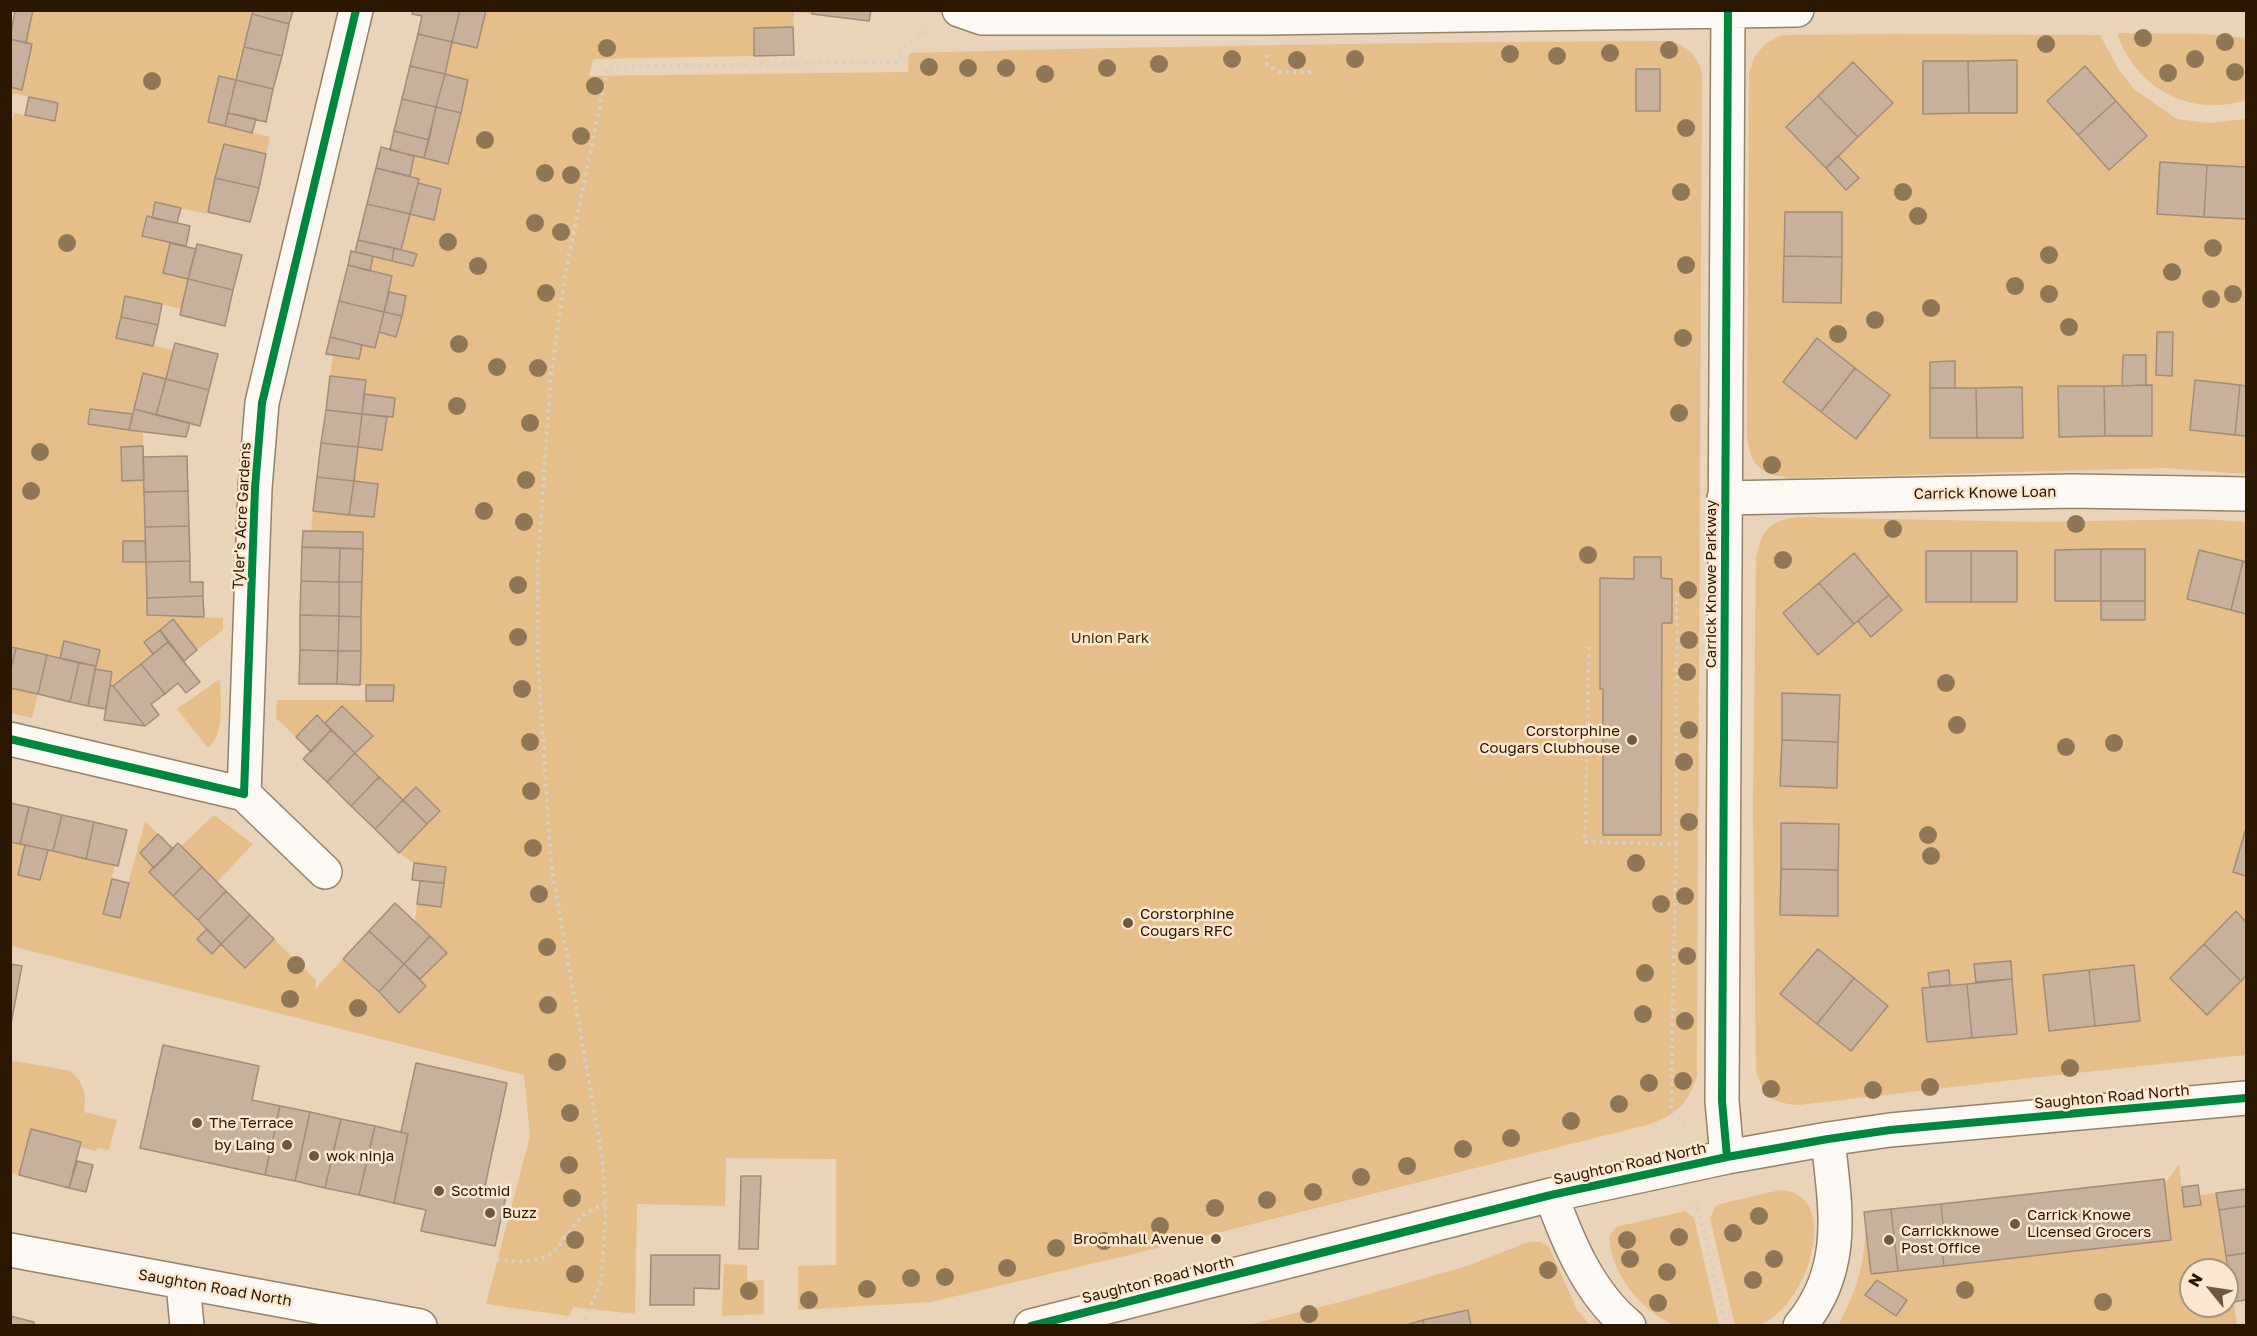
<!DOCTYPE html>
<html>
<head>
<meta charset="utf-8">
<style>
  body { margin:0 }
  #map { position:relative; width:2257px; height:1336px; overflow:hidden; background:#e9d4b9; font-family:"Golos Text",sans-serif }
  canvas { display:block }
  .frame { position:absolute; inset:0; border:12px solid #291700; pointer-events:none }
  .north { position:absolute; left:2179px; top:1258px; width:60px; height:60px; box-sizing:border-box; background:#fbe7cf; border:2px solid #a7947c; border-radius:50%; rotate:300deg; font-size:16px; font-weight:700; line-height:24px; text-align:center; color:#291700 }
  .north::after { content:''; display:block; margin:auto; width:21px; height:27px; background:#6c5941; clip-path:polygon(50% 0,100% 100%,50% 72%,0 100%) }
</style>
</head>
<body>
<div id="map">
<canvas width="2257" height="1336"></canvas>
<div class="frame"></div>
<div class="north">N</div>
</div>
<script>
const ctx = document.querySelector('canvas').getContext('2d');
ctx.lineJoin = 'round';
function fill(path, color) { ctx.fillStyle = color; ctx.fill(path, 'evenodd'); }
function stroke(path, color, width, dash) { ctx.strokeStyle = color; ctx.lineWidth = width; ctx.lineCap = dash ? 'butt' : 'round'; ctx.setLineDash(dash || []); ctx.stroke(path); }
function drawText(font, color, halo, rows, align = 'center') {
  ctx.font = font + ' "Golos Text",sans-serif'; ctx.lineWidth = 5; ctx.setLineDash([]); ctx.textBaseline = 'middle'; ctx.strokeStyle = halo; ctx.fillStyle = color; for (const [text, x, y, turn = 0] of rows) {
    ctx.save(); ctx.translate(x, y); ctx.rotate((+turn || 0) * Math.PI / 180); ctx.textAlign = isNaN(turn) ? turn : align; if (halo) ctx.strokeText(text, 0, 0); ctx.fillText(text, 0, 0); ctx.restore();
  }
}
const green = new Path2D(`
  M33,11H253L236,80L219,76L209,122L270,137L266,154L224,144L207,214L155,203L152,218L147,217L142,236L170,243L163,273L188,279L181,309L126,296L116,337L173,350L166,379L143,373L133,414L90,409L143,431V446L121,447L122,481L144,480L145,541H124L123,562H146L147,615L223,618V630L197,650L172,619L145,642L153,654L113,686L110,685L112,672L95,669L98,655L64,641L60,658L11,647V126L14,113L54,121L58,103L11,93V87L21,90L32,44L26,43Z
  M486,11H812V14L794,12L793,27L754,28V56L593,59L589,76L908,72L909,53C1163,46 1418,42 1672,41C1688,47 1697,56 1702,72L1697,1076C1687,1106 1676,1115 1647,1125L1129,1255L931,1302L798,1310V1266L836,1265V1159L726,1158L725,1206L637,1204L635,1314L573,1307L569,1316L486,1304L530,1136L524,1075L11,946L10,842L25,845L18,875L40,880L48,850L115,865L103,913L119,918L145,821L158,834L154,868L149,872L207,929L197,939L211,954L221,944L245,968L274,939L316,980L315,989L343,959L399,1013L426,986L420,979L447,953L415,922L417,904L441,907L446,867L414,863L399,853L440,811L416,788L403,800L355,753L372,736L342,706L325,723L316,716L296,737L276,718L277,700H393L394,685H360L363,533L311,531L313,511L374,517L378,484L354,481L358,447L382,450L387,417H393L395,398L364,394L366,380L330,376L333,355L358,359L362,345L375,348L379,332L396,336L406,296L389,292L392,276L370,271L373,256L413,266L416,254L401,250L410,214L434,220L441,189L418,183L419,179L410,176L414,156L448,163L468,81L445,74L452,42L477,48Z
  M2117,33L2204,34L2246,38V100C2190,118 2135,88 2117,33Z
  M1894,34L2100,35L2119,70L2135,90L2177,119L2209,123L2246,119V474L2166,468L1788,478C1758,473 1750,465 1747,435L1749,72L1755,56L1766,43L1783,35Z
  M1797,517L2035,522L2202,519L2246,522V1055L2039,1077L1799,1105C1773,1104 1762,1095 1756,1070L1753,807L1756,560C1761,531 1767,522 1797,517ZM1889,595L1902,611L1871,636L1858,621ZM2101,601H2145V620H2101ZM2010,961L2012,979L1976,982L1975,964ZM1949,970L1950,985L1930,987L1929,973Z
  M220,679C220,699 226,734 208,748L177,709Z
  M11,688L38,694L32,718L11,713Z
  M214,815L253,844L217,882L181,846Z
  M10,1060L70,1071C84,1082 87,1095 84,1112L117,1120L109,1150L98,1148L96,1151L80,1147L81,1141L31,1129L19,1175L11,1173Z
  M2179,1164L2184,1207L2201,1205L2200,1195L2216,1193L2237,1325L1838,1326C1857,1289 1864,1267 1866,1226L1871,1274L2170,1240L2164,1181H2167ZM2191,1270H2227V1306H2191Z
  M1780,1190C1845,1193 1806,1312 1758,1325C1752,1327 1742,1326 1735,1325L1710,1218L1716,1205Z
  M1685,1211L1694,1218L1719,1325C1706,1326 1689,1328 1677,1325C1644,1316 1607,1269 1610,1235L1616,1227Z
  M1528,1242H1541L1549,1247L1577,1310L1590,1325L1244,1326L1344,1301L1467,1266Z
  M724,1264L747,1265V1281L764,1280V1314L722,1316Z`);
const building = new Path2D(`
  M15,10H33L26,43L10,39Z
  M253,10H293L289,24L252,14Z
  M413,10H460L452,42L418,34L422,16L412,14Z
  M460,10H486L477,48L452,42Z
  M812,10H871L869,21L812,14Z
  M252,14L289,24L282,56L244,47Z
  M793,27L794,55L754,56V28Z
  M418,34L452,42L445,74L410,66Z
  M10,39L32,44L22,90L10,87Z
  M244,47L282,56L273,89L236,80Z
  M2017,60V113H1969L1968,61Z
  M1923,61H1968L1969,113L1923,114Z
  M1853,62L1893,103L1858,137L1818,96Z
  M410,66L445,74L436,107L402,99Z
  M2085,66L2116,101L2078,135L2047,101Z
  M1636,69H1660V111H1636Z
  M445,74L468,80L461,113L436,107Z
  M219,76L236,80L225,126L208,122Z
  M236,80L273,89L266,122L228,113Z
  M1818,96L1858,137L1826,168L1786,127Z
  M29,97L58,103L55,121L25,115Z
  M402,99L436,107L429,140L394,131Z
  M2116,101L2147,136L2109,170L2078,135Z
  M436,107L461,113L448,164L424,158Z
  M228,113L256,119L252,133L225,126Z
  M394,131L429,140L424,158L390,150Z
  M224,144L266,154L259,188L215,178Z
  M381,147L414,156L410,176L376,168Z
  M1838,156L1859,178L1846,190L1826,168Z
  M2160,162L2207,165L2204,217L2157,214Z
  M2207,165L2246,167V219L2204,217Z
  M376,168L419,179L410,214L367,204Z
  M215,178L259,188L250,222L208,212Z
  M418,183L441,189L434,220L410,214Z
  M155,202L181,208L177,223L152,218Z
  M367,204L410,214L401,250L358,240Z
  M1785,212H1842V257L1784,256Z
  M147,216L190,226L186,246L142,236Z
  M358,240L394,248L392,261L355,252Z
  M170,243L196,249L188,279L163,273Z
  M197,244L242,255L233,290L188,279Z
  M394,248L417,254L413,266L392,261Z
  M351,251L373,256L370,271L348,265Z
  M1784,256L1842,257L1841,303L1783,302Z
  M348,265L392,276L384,312L339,301Z
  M188,279L233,290L225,326L180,315Z
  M389,292L406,296L402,316L384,312Z
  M125,296L162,304L158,325L121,317Z
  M339,301L384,312L375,348L330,337Z
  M384,312L402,316L396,337L379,332Z
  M121,317L158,325L153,346L116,338Z
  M2157,332H2173L2172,376L2156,375Z
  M330,337L362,345L359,359L326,354Z
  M1817,338L1855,368L1821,412L1783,382Z
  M175,343L218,354L209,390L166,379Z
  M2123,355H2146V385L2122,386Z
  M1955,361V388H1930V362Z
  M1855,368L1890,395L1856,439L1821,412Z
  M143,373L166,379L156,415L134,409Z
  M330,376L366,380L362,414L326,410Z
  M166,379L209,390L200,426L156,415Z
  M2195,380L2240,385L2235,435L2190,430Z
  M2152,385V436H2105L2104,386Z
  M2240,385L2246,386V436L2235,435Z
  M2058,386H2104L2105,436L2059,437Z
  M2022,387L2023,438H1977L1976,388Z
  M1930,388H1976L1977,438H1930Z
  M364,394L395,398L393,417L362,414Z
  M90,409L133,414L129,430L88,424Z
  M134,409L190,423L186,437L129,430Z
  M326,410L362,414L358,447L321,443Z
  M362,414L387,417L382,450L358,447Z
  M321,443L358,447L354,481L317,477Z
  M143,446L144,480L122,481L121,447Z
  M187,456L188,491L144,492L143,457Z
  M317,477L354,481L349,515L313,511Z
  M354,481L378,484L374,517L349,515Z
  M188,491L189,526L145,527L144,492Z
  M189,526L190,561L146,562L145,527Z
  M303,531L363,532V549L302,547Z
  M123,541H145L146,562H123Z
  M302,547L340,548L339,582L301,581Z
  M340,548L363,549L362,582H339Z
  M2101,549V601H2055V550Z
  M2101,549H2145V601H2101Z
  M2199,550L2243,561L2231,610L2187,599Z
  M1926,551H1971V602H1926Z
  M1971,551H2017V602H1971Z
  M1854,553L1889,595L1854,624L1819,583Z
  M1634,557H1661V578L1672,579V623H1662L1661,835H1603V689H1600V578L1634,579Z
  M190,561V582H203V596L147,598L146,562Z
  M2243,561L2246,562V614L2231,610Z
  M301,581L339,582V616L300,615Z
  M339,582H362L361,617L339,616Z
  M1819,583L1854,624L1818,655L1783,613Z
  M1889,595L1902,610L1871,637L1858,621Z
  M203,596L204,617L147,615V598Z
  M2101,601H2145V620H2101Z
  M300,615L339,616L338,651L300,650Z
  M339,616L361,617V651H338Z
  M173,619L197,650L184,661L160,630Z
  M160,630L168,642L153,654L144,642Z
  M64,641L100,650L96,666L60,658Z
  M168,642L200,682L186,693L178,683L165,694L141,664Z
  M10,647L16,648L10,673Z
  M16,648L47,655L38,694L10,688V673Z
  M300,650L338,651L337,684H299Z
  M338,651H361L360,685L337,684Z
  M47,655L79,663L70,702L38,694Z
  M79,663L96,666L88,706L70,702Z
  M141,664L165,694L151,704L159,715L145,726L113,686Z
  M95,669L112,672L106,709L88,706Z
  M110,685L113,686L145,726L104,720Z
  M366,685H394L393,701H366Z
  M1782,693L1840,695L1838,742L1782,740Z
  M342,706L373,736L355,753L325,723Z
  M317,715L331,730L311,752L296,737Z
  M331,730L355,753L327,782L303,759Z
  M1782,740L1838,742L1837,788L1780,786Z
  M355,753L379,777L351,806L327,782Z
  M379,777L403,800L375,829L351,806Z
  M416,787L440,811L427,824L403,800Z
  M403,800L427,824L399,853L375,829Z
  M10,803L29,807L20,844L10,842Z
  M29,807L62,815L53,851L20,844Z
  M62,815L94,822L86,859L53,851Z
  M94,822L127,830L118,866L86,859Z
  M1781,823L1839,824L1838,870L1781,869Z
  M2246,828V876L2233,872Z
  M158,834L173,849L154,868L140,853Z
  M178,843L202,867L173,896L149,872Z
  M25,845L48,850L40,880L18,875Z
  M414,863L446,867L444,883L412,880Z
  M202,867L226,891L198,920L173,896Z
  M1781,869L1838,870V916L1780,915Z
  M112,879L129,883L120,918L103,914Z
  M420,881L444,883L441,907L417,904Z
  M226,891L250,915L221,944L198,920Z
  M395,903L430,936L404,964L369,931Z
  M2236,911L2246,922V976L2241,981L2204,944Z
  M250,915L274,939L245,968L221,944Z
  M207,929L221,944L212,954L197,939Z
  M369,931L404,964L379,992L343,959Z
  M430,936L447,953L420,979L404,964Z
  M2204,944L2241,981L2207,1015L2170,978Z
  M1818,949L1854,978L1817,1024L1780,994Z
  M2011,961L2012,979L1976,982L1974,964Z
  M10,964L22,966L10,1029Z
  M404,964L426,986L399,1013L379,992Z
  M2134,965L2140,1021L2095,1026L2089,970Z
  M1949,970L1950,985L1930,987L1928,973Z
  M2089,970L2095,1026L2049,1031L2043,975Z
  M1854,978L1888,1006L1851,1051L1817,1024Z
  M2012,979L2017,1034L1972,1038L1967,984Z
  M1967,984L1972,1038L1927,1042L1922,988Z
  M163,1045L259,1066L252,1100L280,1106L265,1175L140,1148Z
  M416,1063L507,1083L485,1186L507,1191L495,1246L421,1231L426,1210L394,1203L408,1134L401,1132Z
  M280,1106L310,1112L295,1181L265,1175Z
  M310,1112L341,1119L325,1188L295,1181Z
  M341,1119L375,1126L359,1195L325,1188Z
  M375,1126L408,1134L394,1203L359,1195Z
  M31,1129L81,1142L69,1188L19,1175Z
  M77,1161L93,1165L86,1192L69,1188Z
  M741,1176H761L758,1249H739Z
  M2164,1179L2171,1240L1944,1266L1940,1235L1944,1234L1941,1204Z
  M2198,1185L2201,1205L2184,1207L2182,1187Z
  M2246,1189V1206L2219,1210L2216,1193Z
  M1941,1204L1944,1234L1940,1235L1944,1266L1898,1271L1891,1209Z
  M2246,1206V1253L2226,1256L2219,1210Z
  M1891,1209L1898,1271L1871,1274L1864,1212Z
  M2246,1253V1300L2233,1302L2226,1256Z
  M651,1255H720L719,1289L694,1288V1305H650Z
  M1877,1280L1907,1300L1896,1316L1865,1295Z
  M1468,1310L1471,1326H1424L1423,1320Z
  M10,1316L34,1322V1326H10Z
  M1423,1320L1424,1326H1403Z`);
const path = new Path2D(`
  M1267,55V64L1279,72H1315
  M1589,647L1585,842L1676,844L1671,1111L1686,1124
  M1676,844L1677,591
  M1696,1201L1727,1326
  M497,1260C512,1261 528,1263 543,1258C558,1253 567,1232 578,1221C585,1213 595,1208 605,1204
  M583,1326L601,1281L606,1212L602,1156L551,864L538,662V561L551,375L565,275L608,67L900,62L901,49L929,28`);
const minor = new Path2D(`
  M959,10L982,18H1266L1797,10
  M1724,498L2073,491L2246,494
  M10,739L244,794L255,488L262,403L356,10
  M244,794L325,872
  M1727,1157L1722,1101L1728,10
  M1551,1195C1568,1242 1589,1293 1629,1326
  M10,1250L420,1326
  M183,1283L187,1326
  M1031,1326L1551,1195L1727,1157L1828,1139L1890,1130L2246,1098
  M1800,1326C1848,1268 1835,1207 1828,1139`);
const cycleway = new Path2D(`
  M10,739L244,794L255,488L262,403L356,10
  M1727,1157L1722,1101L1728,10
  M1031,1326L1551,1195L1727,1157L1828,1139L1890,1130L2246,1098`);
const trees = [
  [2143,38],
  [2225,42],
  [2046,44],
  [607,48],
  [1669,50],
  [1610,53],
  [1510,54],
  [1557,56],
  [1232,59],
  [1355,59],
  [2195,59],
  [1297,60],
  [1159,64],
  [929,67],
  [968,68],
  [1006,68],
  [1107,68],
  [2235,72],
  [2168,73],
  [1045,74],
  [152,81],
  [595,86],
  [1686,128],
  [581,136],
  [485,140],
  [545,173],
  [571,175],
  [1681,192],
  [1903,192],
  [1918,216],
  [535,223],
  [561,232],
  [448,242],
  [67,243],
  [2213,248],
  [2049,255],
  [1686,265],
  [478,266],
  [2172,272],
  [2015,286],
  [546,293],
  [2049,294],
  [2233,294],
  [2211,299],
  [1931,308],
  [1875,320],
  [2069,327],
  [1838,334],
  [1683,338],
  [459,344],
  [497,367],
  [538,368],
  [457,406],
  [1679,413],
  [530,423],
  [40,452],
  [1772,465],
  [526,480],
  [31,491],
  [484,511],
  [524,522],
  [2076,524],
  [1893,529],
  [1588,555],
  [1783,560],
  [518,585],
  [1688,590],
  [518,637],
  [1689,640],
  [1687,672],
  [1946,683],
  [522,689],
  [1957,725],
  [1689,730],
  [530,742],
  [2114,743],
  [2066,747],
  [1684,762],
  [531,791],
  [1689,822],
  [1928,835],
  [533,848],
  [1931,856],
  [1636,863],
  [539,894],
  [1685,896],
  [1661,904],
  [547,947],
  [1687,956],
  [296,965],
  [1645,973],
  [290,999],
  [548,1005],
  [358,1008],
  [1643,1014],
  [1685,1021],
  [557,1062],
  [2070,1068],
  [1683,1081],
  [1649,1083],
  [1930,1087],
  [1771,1089],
  [1873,1090],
  [1619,1104],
  [570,1113],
  [1571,1121],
  [1511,1138],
  [1463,1149],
  [569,1165],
  [1407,1166],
  [1361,1177],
  [1313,1192],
  [572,1198],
  [1267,1200],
  [1215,1208],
  [1759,1216],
  [1160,1226],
  [1733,1233],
  [1679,1237],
  [575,1240],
  [1627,1240],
  [1104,1241],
  [1056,1248],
  [1630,1259],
  [1774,1259],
  [1007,1268],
  [1548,1270],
  [1667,1272],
  [575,1274],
  [945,1277],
  [911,1278],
  [1753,1280],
  [867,1289],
  [1965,1290],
  [749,1291],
  [809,1300],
  [2103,1302],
  [1658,1303],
  [1309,1314]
];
const markers = [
  [1632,740,6,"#6c5941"],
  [1128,923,6,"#6c5941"],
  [197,1123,6,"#6c5941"],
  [287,1145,6,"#6c5941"],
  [314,1156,6,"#6c5941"],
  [439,1191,6,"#6c5941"],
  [490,1213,6,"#6c5941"],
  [2015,1224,6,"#6c5941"],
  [1216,1239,6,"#6c5941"],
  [1889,1240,6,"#6c5941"]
];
const streetNames = [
  ["Carrick Knowe Loan",1985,493,-1],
  ["Tyler's Acre Gardens",242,516,-87],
  ["Carrick Knowe Parkway",1711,584,-90],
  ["Saughton Road North",2112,1097,-5],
  ["Saughton Road North",1630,1164,-12],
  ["Saughton Road North",1158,1280,-14],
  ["Saughton Road North",215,1288,10]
];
const parkNames = [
  ["Union Park",1110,638]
];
const poiNames = [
  ["Corstorphine",1620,731,"right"],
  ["Cougars Clubhouse",1620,748,"right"],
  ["Corstorphine",1140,914],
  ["Cougars RFC",1140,931],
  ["The Terrace",209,1123],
  ["by Laing",275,1145,"right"],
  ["wok ninja",326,1156],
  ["Scotmid",451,1191],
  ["Buzz",502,1213],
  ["Carrick Knowe",2027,1215],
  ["Licensed Grocers",2027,1232],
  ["Carrickknowe",1901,1231],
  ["Post Office",1901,1248],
  ["Broomhall Avenue",1204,1239,"right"]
];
fill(green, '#e6be8a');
fill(building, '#c7b19d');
stroke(building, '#a18c79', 1.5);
stroke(minor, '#948368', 36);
stroke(path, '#d6d0c7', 4, [3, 4.5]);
stroke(minor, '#fcf9f4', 33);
stroke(cycleway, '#00873e', 8);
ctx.fillStyle = '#8f7755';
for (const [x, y] of trees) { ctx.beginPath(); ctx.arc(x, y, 9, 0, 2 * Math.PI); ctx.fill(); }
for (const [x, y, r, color] of markers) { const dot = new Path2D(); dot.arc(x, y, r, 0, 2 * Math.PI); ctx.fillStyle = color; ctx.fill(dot); stroke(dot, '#fbe7cf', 2); }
drawText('15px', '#291700', '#fbe7cf', streetNames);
drawText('15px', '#452b03', '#fbe7cf', parkNames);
drawText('15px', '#291700', '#fbe7cf', poiNames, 'left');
</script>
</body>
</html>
